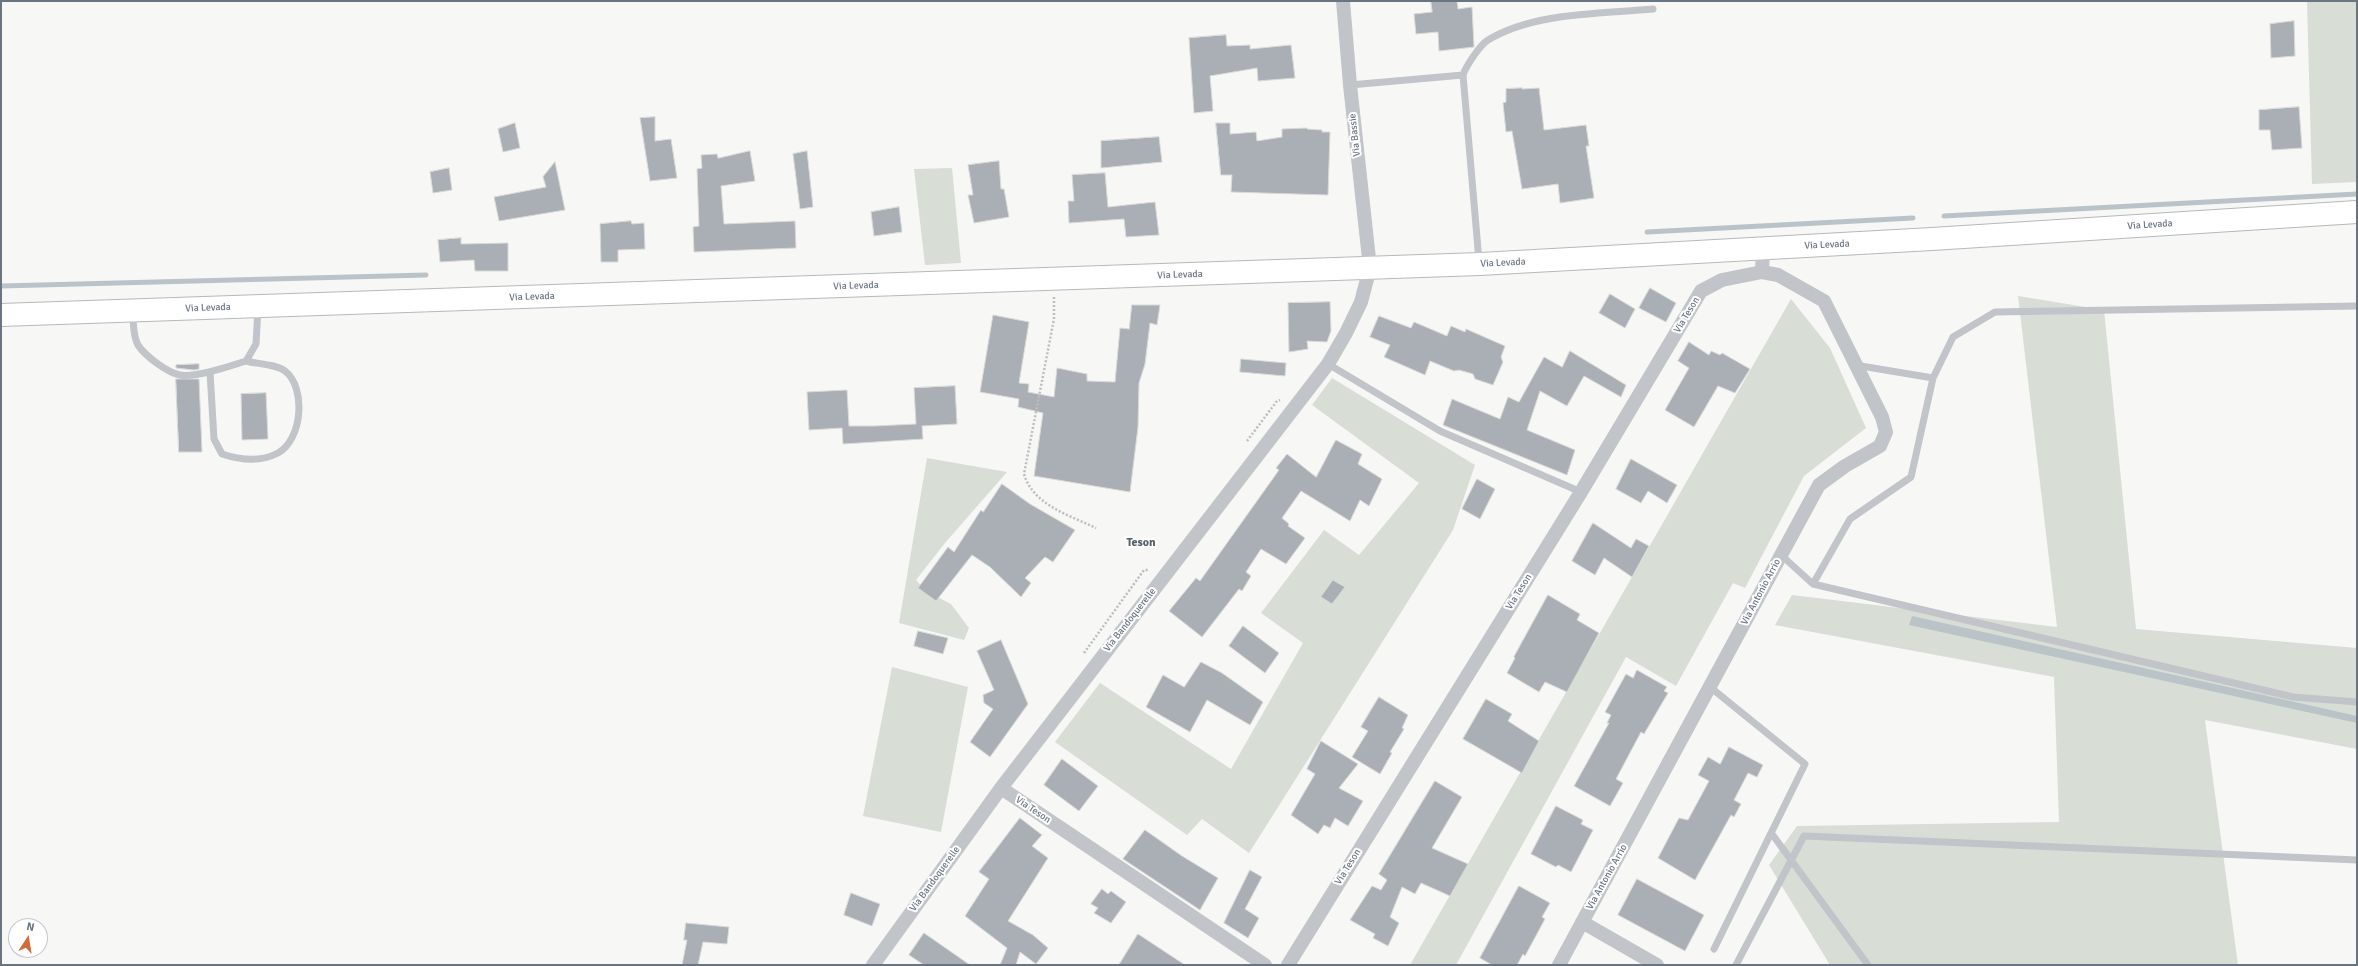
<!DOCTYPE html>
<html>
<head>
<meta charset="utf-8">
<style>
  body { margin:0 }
  #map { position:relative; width:2358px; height:966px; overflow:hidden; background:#f7f7f5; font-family:Signika,sans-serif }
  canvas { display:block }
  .frame { position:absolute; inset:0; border:2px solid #6a7582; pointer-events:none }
  .north { position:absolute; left:8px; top:918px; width:40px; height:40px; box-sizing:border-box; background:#fff; border:1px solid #c3c8cd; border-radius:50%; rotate:12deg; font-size:11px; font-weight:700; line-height:16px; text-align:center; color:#6a7582 }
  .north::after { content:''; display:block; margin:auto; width:14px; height:18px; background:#cf6c3c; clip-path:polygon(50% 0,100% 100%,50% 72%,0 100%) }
</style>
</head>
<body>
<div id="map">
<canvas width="2358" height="966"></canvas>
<div class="frame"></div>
<div class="north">N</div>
</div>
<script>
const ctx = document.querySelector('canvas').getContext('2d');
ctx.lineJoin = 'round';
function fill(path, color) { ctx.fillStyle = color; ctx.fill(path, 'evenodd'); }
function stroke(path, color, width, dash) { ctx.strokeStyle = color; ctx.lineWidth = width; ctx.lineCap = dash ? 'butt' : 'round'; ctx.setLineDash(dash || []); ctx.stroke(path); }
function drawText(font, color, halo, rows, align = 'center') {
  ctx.font = font + ' Signika,sans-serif'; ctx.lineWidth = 4; ctx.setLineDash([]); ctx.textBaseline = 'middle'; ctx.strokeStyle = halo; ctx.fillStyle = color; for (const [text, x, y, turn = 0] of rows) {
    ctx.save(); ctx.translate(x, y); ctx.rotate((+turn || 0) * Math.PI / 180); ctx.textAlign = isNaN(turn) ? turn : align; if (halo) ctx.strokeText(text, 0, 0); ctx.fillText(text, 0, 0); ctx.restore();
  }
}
const green = new Path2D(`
  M2307,1H2357V182L2312,184Z
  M952,168L961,263L925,265L914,169Z
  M2018,296L2104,310L2136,629L2357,648V749L2205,720L2238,965H1830L1769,865L1797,826L2059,822L2054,677L1775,625L1792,595L2057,627Z
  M1791,299L1830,348L1866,428L1804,476L1745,588L1733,583L1676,686L1626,657L1456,965H1410Z
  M1332,378L1475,465L1453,530L1249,853L1202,819L1187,835L1055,742L1100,683L1231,769L1303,643L1261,613L1324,530L1359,555L1419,483L1312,405Z
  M927,458L1007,472L945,543L916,580L926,591L951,604L969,628L964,640L899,623Z
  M892,667L968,687L941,832L863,816Z`);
const water = new Path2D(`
  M1912,616L2357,716V723L1909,625Z`);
const stream = new Path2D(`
  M1944,216L2357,194
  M1647,232L1913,218
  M1,286L426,275`);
const building = new Path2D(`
  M1431,1H1457L1458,9L1472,7L1474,47L1439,51L1438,32L1416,34L1414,14L1432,12Z
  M2294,21L2295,56L2271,58L2270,24Z
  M1226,35L1227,46L1250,45V49L1291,45L1295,78L1258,81L1257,68L1210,76L1213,111L1194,113L1189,38Z
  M1522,88V89L1539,88L1544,130L1586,125L1589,146H1586L1594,198L1560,203L1558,184L1522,189L1512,131L1506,132L1503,103L1506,102V89Z
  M2299,107L2302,148L2272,150L2270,130H2259V110Z
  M655,117V141L671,139L677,178L650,181L640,118Z
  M515,123L520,148L503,152L498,129Z
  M1216,123H1230V134L1256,132L1257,141L1282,137V129L1307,128V129L1322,130V132H1330L1328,195L1231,192L1232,175H1221Z
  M1159,137L1162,162L1101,168V141Z
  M750,151L755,181L721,186L724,224L795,221L796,248L694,252L693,227L699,226L697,169L702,168L701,155L717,154L718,158Z
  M807,151L813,207L800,209L793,154Z
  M999,161L1001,189H1004L1009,217L974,223L968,195H973L968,165Z
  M555,162L565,210L499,221L494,197L546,187L543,177Z
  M449,168L452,190L433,193L430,172Z
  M1105,173L1108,207L1155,202L1159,235L1126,237L1124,219L1069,223L1068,201H1074L1072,175Z
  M899,207L902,232L874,236L871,212Z
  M631,221L632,224L644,223L645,249L618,250V262H601L600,224Z
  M461,238V244L508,243V271H475L474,260L440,262L438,240Z
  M1650,288L1676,303L1666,322L1639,308Z
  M1610,294L1635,309L1625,328L1599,313Z
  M1330,302L1331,331L1327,342L1307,341L1308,349L1289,352L1288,303Z
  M1132,305H1160L1157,325L1150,323L1145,364L1139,383L1138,427L1130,492L1034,476L1043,413L1018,407L1019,399L980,392L993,315L1029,322L1019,383L1029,384L1028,392L1054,397L1057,368L1087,374V381L1115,382L1120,328L1129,329Z
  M1379,316L1411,328L1414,322L1447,336L1451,326L1465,332L1466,329L1505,346L1501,357L1503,362L1493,385L1475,379L1473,374L1459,370L1454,371L1430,361L1425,375L1384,357L1390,345L1370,337Z
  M1689,342L1709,355L1711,351L1720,355L1722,353L1750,369L1735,393L1718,386L1694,427L1665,410L1689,368L1678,361Z
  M1570,351L1626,385L1621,397L1584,376L1567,406L1540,391L1527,430L1575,450L1567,475L1443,425L1452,399L1500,419L1508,397L1519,402L1544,357L1562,367Z
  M1241,359L1286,363L1285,376L1240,372Z
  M199,364V369L194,370L176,368V365Z
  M176,379H199L202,452H179Z
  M955,386L957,424L922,426L923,439L843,444L842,428L809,430L807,392L847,390L849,426H875L916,424L914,388Z
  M266,393L268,439L242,440L241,394Z
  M1336,440L1362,454L1358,464L1382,479L1369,506L1360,500L1350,521L1301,491L1282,518L1289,524L1288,526L1305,538L1286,564L1261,549L1246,572L1251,576L1242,591L1239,589L1202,637L1169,611L1196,578L1200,581L1279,470L1276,468L1287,454L1316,477Z
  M1631,459L1677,485L1667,503L1648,491L1641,503L1616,489Z
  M1477,479L1495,489L1480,519L1462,509Z
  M1002,484L1030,504L1075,530L1053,562L1045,557L1025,578L1031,583L1021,597L990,567L972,555L936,601L918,588L948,547L954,552L981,510L983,512Z
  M1593,523L1631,548L1636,539L1649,546L1632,577L1604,558L1595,575L1572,561Z
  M1333,580L1345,587L1332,604L1321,597Z
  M1548,595L1580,614L1577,620L1599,633L1567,692L1545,682L1539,692L1507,673L1515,658L1514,657Z
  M1243,626L1279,653L1265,673L1229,646Z
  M918,631L948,638L943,654L914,646Z
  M1001,640L1028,704L990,757L970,742L993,709L984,703L983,695L994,690L977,651Z
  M1201,662L1222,673L1263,702L1250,725L1207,700L1190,732L1146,707L1163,675L1184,687Z
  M1637,670L1667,687L1664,691L1668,693L1644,734L1641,732L1616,779L1623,783L1610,806L1574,786L1609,723H1607L1611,715L1605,712L1626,674L1633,678Z
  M1379,697L1408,715L1402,728L1404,729L1390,752L1392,753L1380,774L1352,757L1368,731L1361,727Z
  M1486,699L1512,714L1508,721L1539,741L1522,773L1463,739Z
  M1321,741L1358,764L1339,788L1363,801L1348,826L1335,818L1330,828L1324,825L1318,834L1291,815L1315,774L1307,769Z
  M1729,747L1763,765L1757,777L1748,773L1734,800L1741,804L1734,817L1731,815L1695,880L1658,858L1679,818L1688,820L1709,781L1698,775L1708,757L1720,764Z
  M1062,759L1098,786L1079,811L1044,785Z
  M1435,781L1462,797L1432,848L1468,864L1450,896L1421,883L1415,894L1402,887L1390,917L1399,923L1388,946L1373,938L1375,934L1350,920L1372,886L1381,890L1387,880L1379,874Z
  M1556,806L1583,820L1581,824L1593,830L1571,872L1558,865L1556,867L1531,854Z
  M1020,818L1042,835L1032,846L1048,858L1008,921L1033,935L1048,948L1036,964L1020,952L1016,965H1000L1007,948L965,916L989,879L979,872Z
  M1145,830L1182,856L1218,878L1200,910L1123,859Z
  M1250,870L1262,877L1245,909L1259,918L1248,938L1224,923Z
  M1637,879L1704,915L1685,951L1618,915Z
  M1519,886L1550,903L1542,917L1545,919L1525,956L1523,954L1517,965H1492L1480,958Z
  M1102,889L1108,894L1111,891L1126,902L1111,923L1094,913L1098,908L1091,904Z
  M851,893L880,904L872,926L844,915Z
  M686,923L729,927L727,944L703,942L698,965H682L687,940H684Z
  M924,933L970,965H924L909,955Z
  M1138,934L1185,965H1119Z`);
const path = new Path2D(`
  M1054,297V319L1024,474C1033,505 1069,515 1096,528
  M1247,441L1277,401L1280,400
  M1084,653L1144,570H1149`);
const service = new Path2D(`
  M1350,85L1463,75
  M1479,261L1463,75C1466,66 1480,45 1488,40C1534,12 1600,14 1653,9
  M133,312C133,322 133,336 138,345C145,356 168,373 180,375C196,378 230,366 246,361L256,344L258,308
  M1328,364L1440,431L1581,492
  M210,372L214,439L222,454C240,460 261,462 278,453C303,439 306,387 285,371C276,364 257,364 246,361
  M1933,378L1953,337L1995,312L2357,306
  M1781,555L1813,584L2293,697L2357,702
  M1813,584L1850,519L1911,477L1933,378L1855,365
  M1710,687L1805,764L1714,949
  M1772,834L1868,965
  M1736,965L1804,836L2357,860`);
const minor = new Path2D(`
  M1001,788L1265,965
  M1582,922L1657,965
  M873,965L1001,788L1328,364L1346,333L1361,302L1370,268L1350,85L1343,1
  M1288,965L1581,492L1701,291L1722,280L1762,272L1763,249
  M1559,965L1819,485L1845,466L1880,446L1886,432L1882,417L1824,301L1778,275L1762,272`);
const primary = new Path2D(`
  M1,315L1480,264L1932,239L2357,212`);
const streetNames = [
  ["Via Bassie",1355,135,-96],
  ["Via Levada",2150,225,-4],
  ["Via Levada",1827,245,-3],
  ["Via Levada",1503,263,-3],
  ["Via Levada",1180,275,-2],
  ["Via Levada",856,286,-2],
  ["Via Levada",532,297,-2],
  ["Via Levada",208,308,-2],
  ["Via Teson",1687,315,-59],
  ["Via Teson",1519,592,-58],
  ["Via Antonio Arrio",1761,592,-62],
  ["Via Bandoquerelle",1130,620,-52],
  ["Via Teson",1033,810,34],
  ["Via Teson",1348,867,-58],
  ["Via Antonio Arrio",1607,877,-61],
  ["Via Bandoquerelle",935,879,-54]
];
const quarterNames = [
  ["Teson",1141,543]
];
fill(green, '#d8ddd6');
fill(water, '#bac3c7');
stroke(stream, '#bac3c7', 5);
fill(building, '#a9afb4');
stroke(building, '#d9d9d7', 1);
stroke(primary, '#b5b8bc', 24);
stroke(path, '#bbbdc0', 2.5, [2, 2]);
stroke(service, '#c1c4c8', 7);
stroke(minor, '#c1c4c8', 14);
stroke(primary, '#fff', 22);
drawText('10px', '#6a7582', '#fff', streetNames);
drawText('bold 12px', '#575f68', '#fff', quarterNames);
</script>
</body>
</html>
